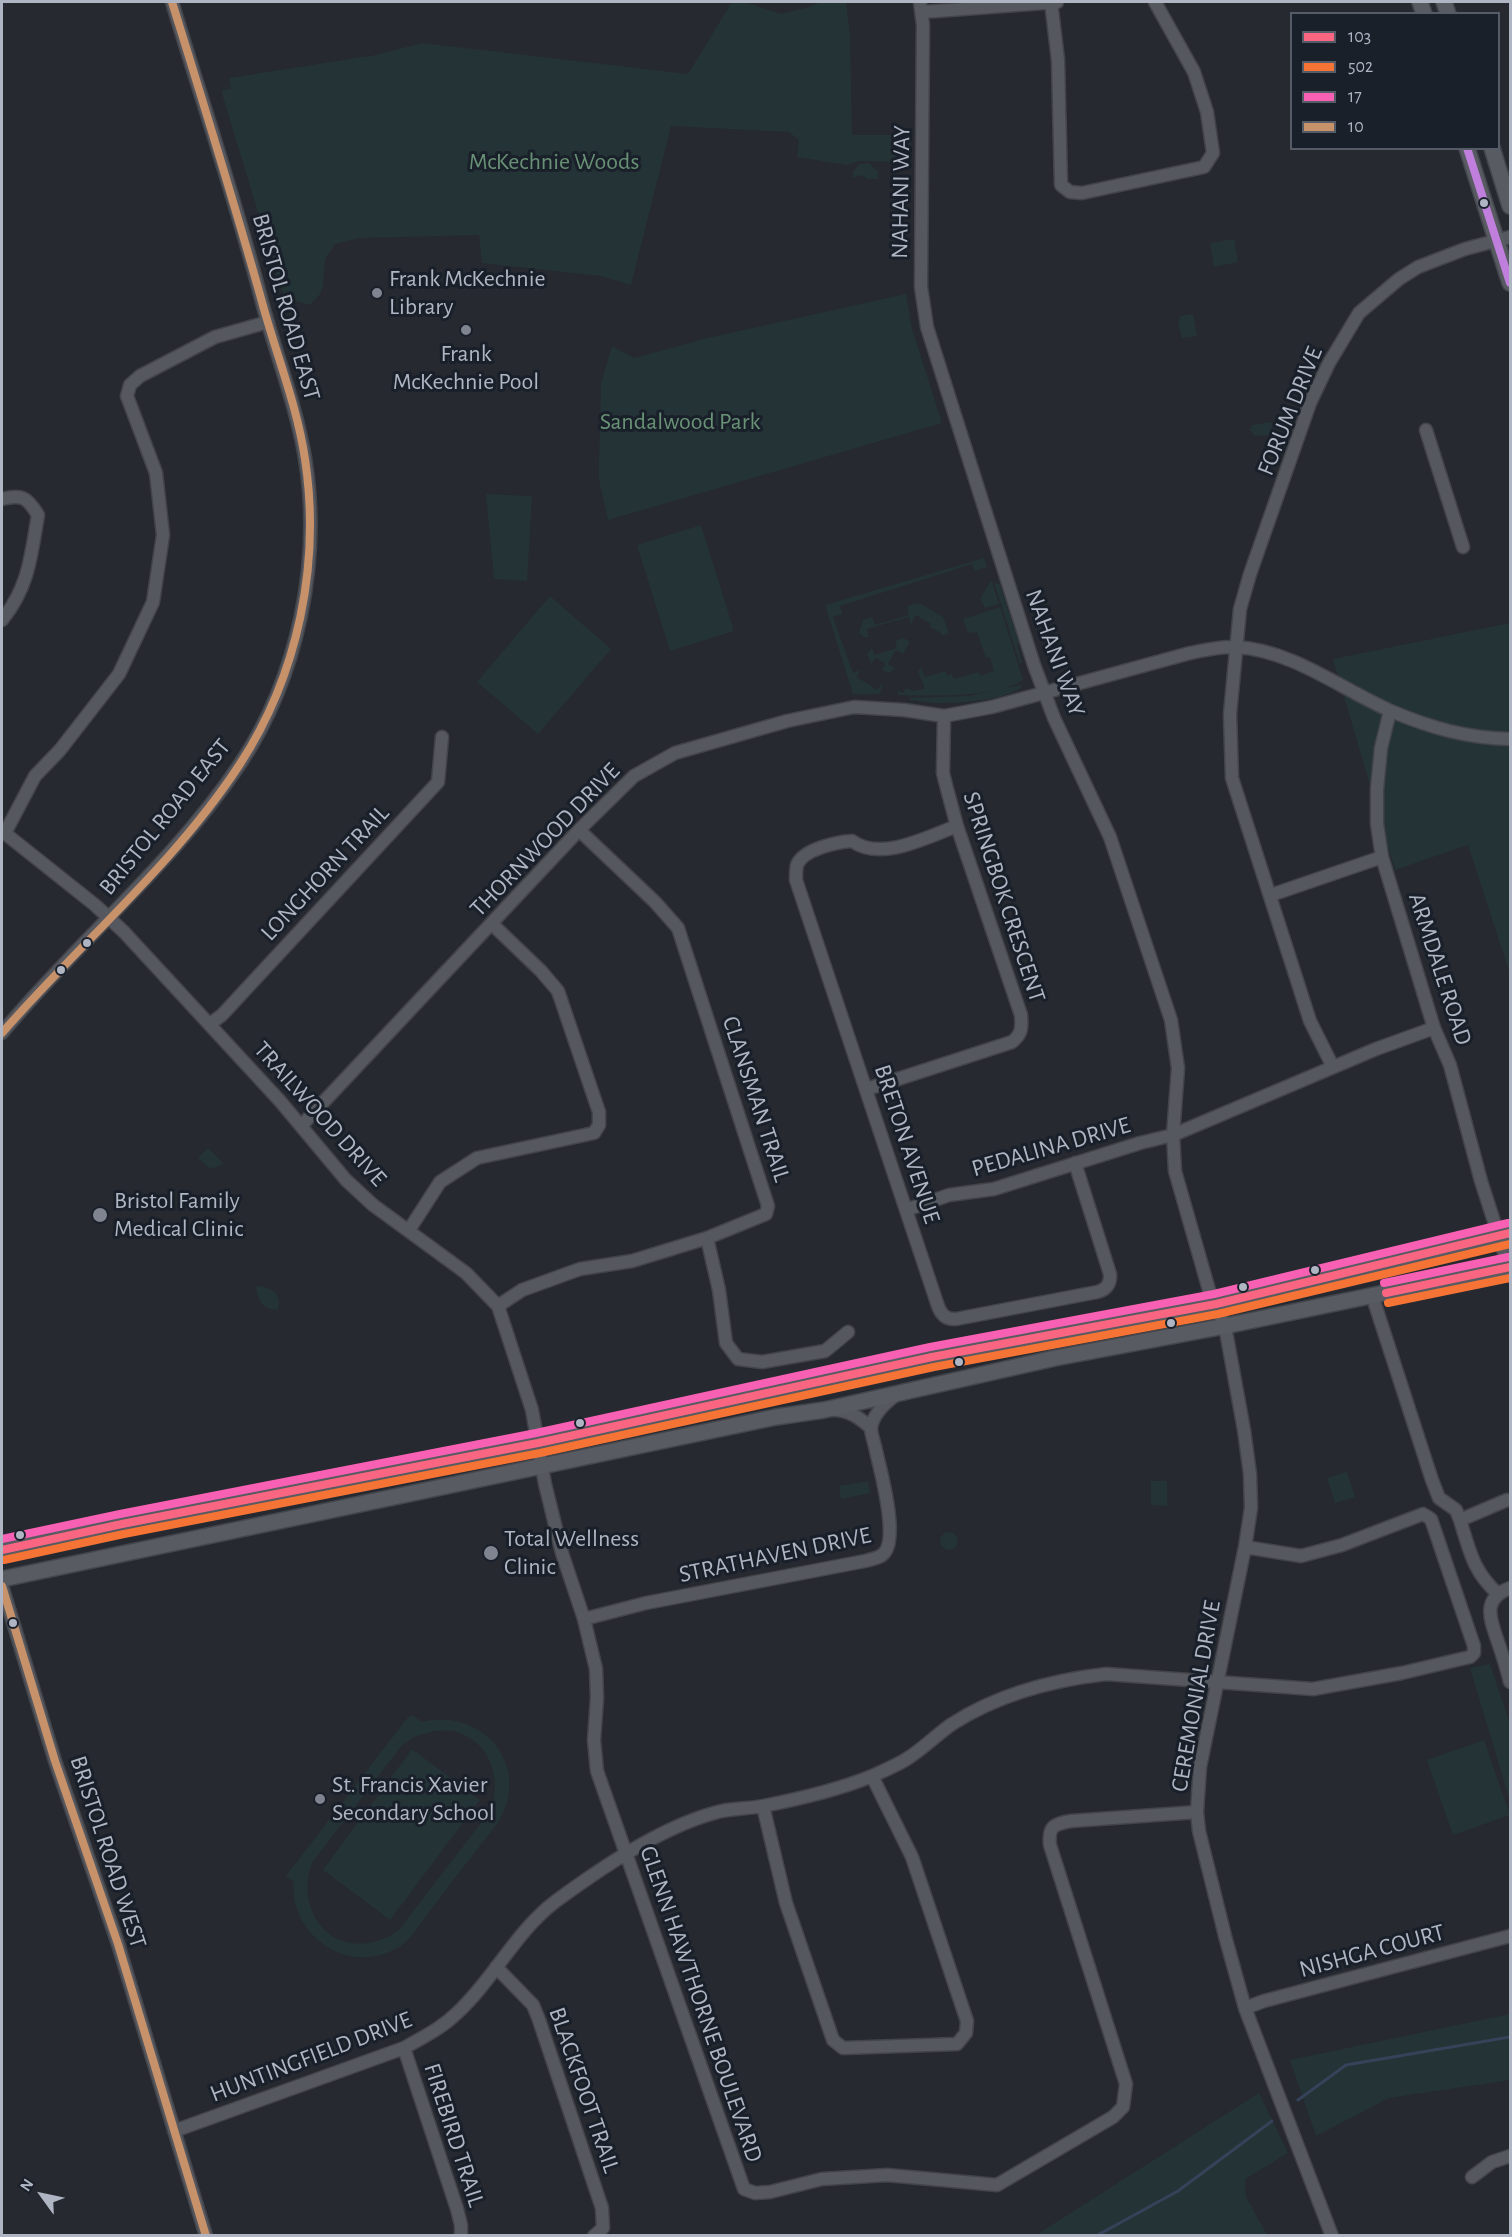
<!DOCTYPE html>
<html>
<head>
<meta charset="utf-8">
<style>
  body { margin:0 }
  #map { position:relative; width:1512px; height:2237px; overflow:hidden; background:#262930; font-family:"Alegreya Sans",sans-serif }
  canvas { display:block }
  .frame { position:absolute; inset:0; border:3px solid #afb5c3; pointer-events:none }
  .legend { position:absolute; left:1290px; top:12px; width:210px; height:138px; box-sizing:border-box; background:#1a202a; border:2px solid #565c67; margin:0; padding:8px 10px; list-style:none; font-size:18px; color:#afb5c3 }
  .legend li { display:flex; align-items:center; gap:12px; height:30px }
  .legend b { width:30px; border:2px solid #565c67 }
  .north { position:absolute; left:12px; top:2165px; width:60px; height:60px; -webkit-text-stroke:4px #1a202a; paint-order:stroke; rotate:303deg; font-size:16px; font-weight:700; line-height:24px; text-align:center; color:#afb5c3 }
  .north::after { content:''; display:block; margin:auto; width:21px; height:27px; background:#afb5c3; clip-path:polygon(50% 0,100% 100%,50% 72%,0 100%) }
</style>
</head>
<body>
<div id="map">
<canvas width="1512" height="2237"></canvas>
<div class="frame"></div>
<ul class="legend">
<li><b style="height:8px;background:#fa6682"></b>103</li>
<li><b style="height:8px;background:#f57335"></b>502</li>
<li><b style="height:8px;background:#f860b3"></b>17</li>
<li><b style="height:8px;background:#c7916a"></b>10</li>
</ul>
<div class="north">N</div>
</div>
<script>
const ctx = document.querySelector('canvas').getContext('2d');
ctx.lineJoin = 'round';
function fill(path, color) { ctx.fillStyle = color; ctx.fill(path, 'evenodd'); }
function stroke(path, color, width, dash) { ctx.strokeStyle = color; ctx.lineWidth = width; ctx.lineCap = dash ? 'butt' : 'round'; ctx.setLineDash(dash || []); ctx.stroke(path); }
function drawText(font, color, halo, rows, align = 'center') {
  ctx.font = font + ' "Alegreya Sans",sans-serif'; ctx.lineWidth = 6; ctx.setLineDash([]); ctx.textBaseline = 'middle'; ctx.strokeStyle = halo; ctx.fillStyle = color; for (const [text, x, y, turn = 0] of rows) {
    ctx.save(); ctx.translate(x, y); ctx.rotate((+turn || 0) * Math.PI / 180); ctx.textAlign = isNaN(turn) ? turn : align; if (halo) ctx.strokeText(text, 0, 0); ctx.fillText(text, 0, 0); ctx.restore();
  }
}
const green = new Path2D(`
  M732,2H744L781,14L809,7L821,2H846L850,35L852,135H907V162L859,161L847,165L797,157L799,140L789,132L671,126L631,285L601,276L482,263L479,235L359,238L335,244L325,259L323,285L320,294L310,305L284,298L223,97L222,90L231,89L229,78L376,55L422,43L688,74Z
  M869,163L878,172V179H867L862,175L853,178V172L859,164Z
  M1234,239L1238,262L1214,267L1210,243Z
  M906,294L912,329L942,423L608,520L599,480V466L601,383L612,346L634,358L708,338Z
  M1193,314L1197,336L1182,338L1178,323L1180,316Z
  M1272,422L1271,435L1255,436L1250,430L1252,425Z
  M486,494L532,496L527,581L494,579Z
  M701,525L734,631L670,651L637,545Z
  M984,558L987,567L975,571L972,564L840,606L842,614L833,617L853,673L860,670L857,677L877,690L883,682L880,694H853L825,605Z
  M990,582H992L999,604L985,608L980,599Z
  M994,582L1000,585L1019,643L1017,644L1022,663L1020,664Z
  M550,596L611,649L538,734L477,682Z
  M914,604H921L943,617L949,633L942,636L941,633L930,627L931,624L916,615L911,625L909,617L867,629L869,637H864L859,633L863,620L872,617L875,625L909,615L907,606Z
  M1000,607L1023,680C999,698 927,696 898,695L897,690L903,693L906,688L913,691L923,689L924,686L918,672L921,667L925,677L946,671L947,676L952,674L954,679L979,672L980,676L994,671L990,657L986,658L977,632L968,633L963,619Z
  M1510,623V974L1468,845L1395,870L1333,659Z
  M903,638L908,640L909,643L903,654L896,650L888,664L895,668L890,673L882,670L886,664L876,658L871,664L867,654L872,648L875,655L897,648L895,641Z
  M1021,685L1023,686C1007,700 962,703 941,703C930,703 922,701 910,700V698L969,696Z
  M208,1148L224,1164L210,1169L198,1158Z
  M256,1286C271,1287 283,1293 278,1310C262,1309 258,1301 256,1286Z
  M1347,1472L1355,1497L1335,1503L1327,1478Z
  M868,1481L870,1493L841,1499L839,1486Z
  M1151,1481H1167V1506L1153,1505L1151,1503Z
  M940 1541a9 9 0 1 1 18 0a9 9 0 1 1-18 0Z
  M1490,1664L1510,1724V1801L1470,1668Z
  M412,1715L422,1722C473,1709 521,1751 507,1803C505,1810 500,1818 497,1824C474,1853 451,1883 429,1912C420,1923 411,1940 399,1947C373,1963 340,1960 318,1940C302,1926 291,1904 294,1882L286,1876L408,1717ZM435,1731C441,1731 448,1730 454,1731C490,1741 502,1777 491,1810L398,1931C388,1937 379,1942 367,1943C321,1949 297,1902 312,1863L402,1745L416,1736Z
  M1484,1740L1510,1815L1453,1835L1427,1760Z
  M412,1749L480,1800L390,1920L323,1870Z
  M1510,2014V2080L1389,2098L1316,2136L1290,2060Z
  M1259,2093L1288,2153L1245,2179L1246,2197L1267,2235H1036Z`);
const stream = new Path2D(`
  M1298,2100L1346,2065L1510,2037
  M1096,2236L1178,2191L1272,2121`);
const minor = new Path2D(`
  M920,2L923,25L921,287L927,327L1034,665L1054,718L1110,837L1171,1020L1178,1068L1173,1135L1175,1171L1209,1290L1225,1326L1244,1430L1250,1474L1251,1508L1245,1547L1200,1767L1197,1812L1199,1831L1225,1936L1245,2008L1332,2236
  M1051,2L1058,60L1061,185L1070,192L1082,193L1204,167L1213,153L1207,112L1194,72L1155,2
  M923,12L1057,2
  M1426,430L1463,547
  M2,499C22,494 27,497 38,515C31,555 29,587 2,620
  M1390,711L1381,748L1377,789V824L1382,857L1434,1028L1450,1065L1481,1181L1510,1271
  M957,826C927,837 881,862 852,841C837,842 803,849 797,865C796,869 796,875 796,880L937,1303C940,1313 945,1320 956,1319L1097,1292C1106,1290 1111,1284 1110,1274L1075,1163
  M2,831L95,905L124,932L280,1101L346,1180L373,1205L466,1273L498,1306L532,1410L545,1484L562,1553L584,1619L596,1669L597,1698L594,1740L597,1771L744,2189L755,2193L770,2192L822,2179L887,2175L997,2185L1113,2117L1123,2107L1126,2084L1050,1845C1048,1826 1054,1824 1071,1821L1197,1812
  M5,833L35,776L60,750L119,674L153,602L163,535L156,473L127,396L130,385L140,376L215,337L268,322
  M1271,895L1382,857
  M210,1024L222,1015L438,782L442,737
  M2,1033C78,941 173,864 240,764C298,677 322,561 305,458C296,405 276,354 262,302C236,201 202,101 172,2
  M1333,1067L1310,1021L1232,778L1230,714L1240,609L1250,574L1310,403L1329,363L1359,313L1399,279L1418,267L1465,249L1510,237
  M867,1089L1012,1042C1022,1034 1022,1028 1021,1015L957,826L947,789L943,773L944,716
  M301,1126L579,830L634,776L675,753L787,721L854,707L904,710L944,716L992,707L1190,653C1205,650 1220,646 1236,647C1292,650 1341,689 1391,711C1431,728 1467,738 1510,739
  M906,1210L949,1195L994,1189L1140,1143L1173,1135L1376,1049L1434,1028
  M409,1230L440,1182L477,1158L594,1133L599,1125V1112L558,991L541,971L492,924
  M707,1238L719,1290L726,1343L738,1359L762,1362L825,1351L848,1332
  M1372,1295L1432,1480L1439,1498L1456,1510L1460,1520
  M498,1306L522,1290L580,1269L632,1261L707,1238L766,1214L768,1206L678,928L655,902L579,830
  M833,1410C849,1410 860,1418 871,1428
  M2,1586L55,1761L118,1944L206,2236
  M1510,1588C1480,1599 1491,1621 1499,1645C1503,1657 1507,1669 1510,1682
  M1498,1594C1473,1571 1470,1552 1460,1520L1507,1500
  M584,1619L646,1603L865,1561C872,1559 881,1558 885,1552C898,1535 881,1472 876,1451C875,1444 871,1435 871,1428C873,1414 885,1403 896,1395
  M763,1806L786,1903L833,2040L843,2048L957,2044L966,2033L967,2021L912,1857L872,1776
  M496,1967L533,2005L539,2020L602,2208L603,2228L594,2236
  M1245,2008L1264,2001L1510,1936
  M404,2048L457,2209L461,2225V2236
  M174,2131L404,2048C423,2037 442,2028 457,2013C494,1979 515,1932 556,1901C601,1868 660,1828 714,1813C730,1808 747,1809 763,1806C799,1799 838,1790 872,1776C883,1771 895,1766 905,1760C922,1750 936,1735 952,1724C997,1695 1053,1680 1106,1674L1313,1689L1402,1673L1461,1659L1470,1657L1474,1653V1646L1431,1519L1423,1514L1342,1545L1301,1556L1245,1547
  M1472,2177L1492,2162L1510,2156`);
const major = new Path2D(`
  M1420,2L1424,14
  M1444,2L1448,14
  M1467,148L1510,283
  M1492,148L1510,206
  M2,1550L122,1524L538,1443L752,1395L932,1357L1216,1304L1510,1233
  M2,1579L776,1417L824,1410L1055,1358L1225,1326L1510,1267`);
const bus1 = new Path2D(`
  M1386,1293L1510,1267
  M2,1550L122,1524L538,1443L932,1357L1216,1304L1510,1233`);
const bus2 = new Path2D(`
  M1388,1303L1510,1278
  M4,1560L124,1534L540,1453L934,1367L1218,1314L1510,1244`);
const bus3 = new Path2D(`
  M1384,1283L1508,1257
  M2,1539L120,1514L536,1433L930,1347L1214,1294L1508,1223`);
const bus4 = new Path2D(`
  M2,1033C80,943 175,864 240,764C298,675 321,564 305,459C297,405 276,354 262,302C234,201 203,102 172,2
  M2,1586L55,1761L118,1944L206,2236`);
const bus5 = new Path2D(`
  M1467,148L1510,283`);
const markers = [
  [1484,203,5,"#afb5c3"],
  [377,293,6,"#7f8490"],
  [466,330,6,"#7f8490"],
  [87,943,5,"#afb5c3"],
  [61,970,5,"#afb5c3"],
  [100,1215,8,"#7f8490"],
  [1315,1270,5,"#afb5c3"],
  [1243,1287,5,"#afb5c3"],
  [1171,1323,5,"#afb5c3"],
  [959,1362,5,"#afb5c3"],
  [580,1423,5,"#afb5c3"],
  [20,1535,5,"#afb5c3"],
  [491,1553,8,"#7f8490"],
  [13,1623,5,"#afb5c3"],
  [320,1799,6,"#7f8490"]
];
const parkNames = [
  ["McKechnie Woods",554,162],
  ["Sandalwood Park",680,422]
];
const streetNames = [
  ["NAHANI WAY",901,192,-89],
  ["BRISTOL ROAD EAST",286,307,74],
  ["FORUM DRIVE",1290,411,-68],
  ["NAHANI WAY",1055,653,70],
  ["BRISTOL ROAD EAST",165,817,-51],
  ["THORNWOOD DRIVE",545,840,-46],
  ["LONGHORN TRAIL",325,873,-47],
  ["SPRINGBOK CRESCENT",1004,897,72],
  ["ARMDALE ROAD",1440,969,72],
  ["CLANSMAN TRAIL",756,1099,72],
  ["TRAILWOOD DRIVE",320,1114,48],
  ["BRETON AVENUE",907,1144,72],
  ["PEDALINA DRIVE",1051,1147,-16],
  ["STRATHAVEN DRIVE",775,1555,-12],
  ["CEREMONIAL DRIVE",1196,1696,-80],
  ["BRISTOL ROAD WEST",108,1852,72],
  ["NISHGA COURT",1372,1951,-15],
  ["GLENN HAWTHORNE BOULEVARD",701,2004,71],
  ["HUNTINGFIELD DRIVE",311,2057,-21],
  ["BLACKFOOT TRAIL",584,2090,71],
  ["FIREBIRD TRAIL",454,2135,72]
];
const poiNames = [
  ["Frank McKechnie",389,279],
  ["Library",389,307],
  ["Frank",466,354,"center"],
  ["McKechnie Pool",466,382,"center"],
  ["Bristol Family",114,1201],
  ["Medical Clinic",114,1229],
  ["Total Wellness",504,1539],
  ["Clinic",504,1567],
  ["St. Francis Xavier",332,1785],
  ["Secondary School",332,1813]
];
fill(green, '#243336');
stroke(stream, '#364259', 3);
stroke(minor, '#424449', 15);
stroke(major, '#43464d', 18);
stroke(minor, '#56585f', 12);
stroke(major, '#585b61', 15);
stroke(bus1, '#fa6682', 8);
stroke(bus2, '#f57335', 8);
stroke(bus3, '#f860b3', 8);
stroke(bus4, '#c7916a', 8);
stroke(bus5, '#c07fdc', 8);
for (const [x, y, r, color] of markers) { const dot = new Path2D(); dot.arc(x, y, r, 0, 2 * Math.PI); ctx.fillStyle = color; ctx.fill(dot); stroke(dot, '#1a202a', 2); }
drawText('24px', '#689175', '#1a202a', parkNames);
drawText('24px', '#afb5c3', '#1a202a', streetNames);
drawText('24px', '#afb5c3', '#1a202a', poiNames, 'left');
</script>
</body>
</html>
